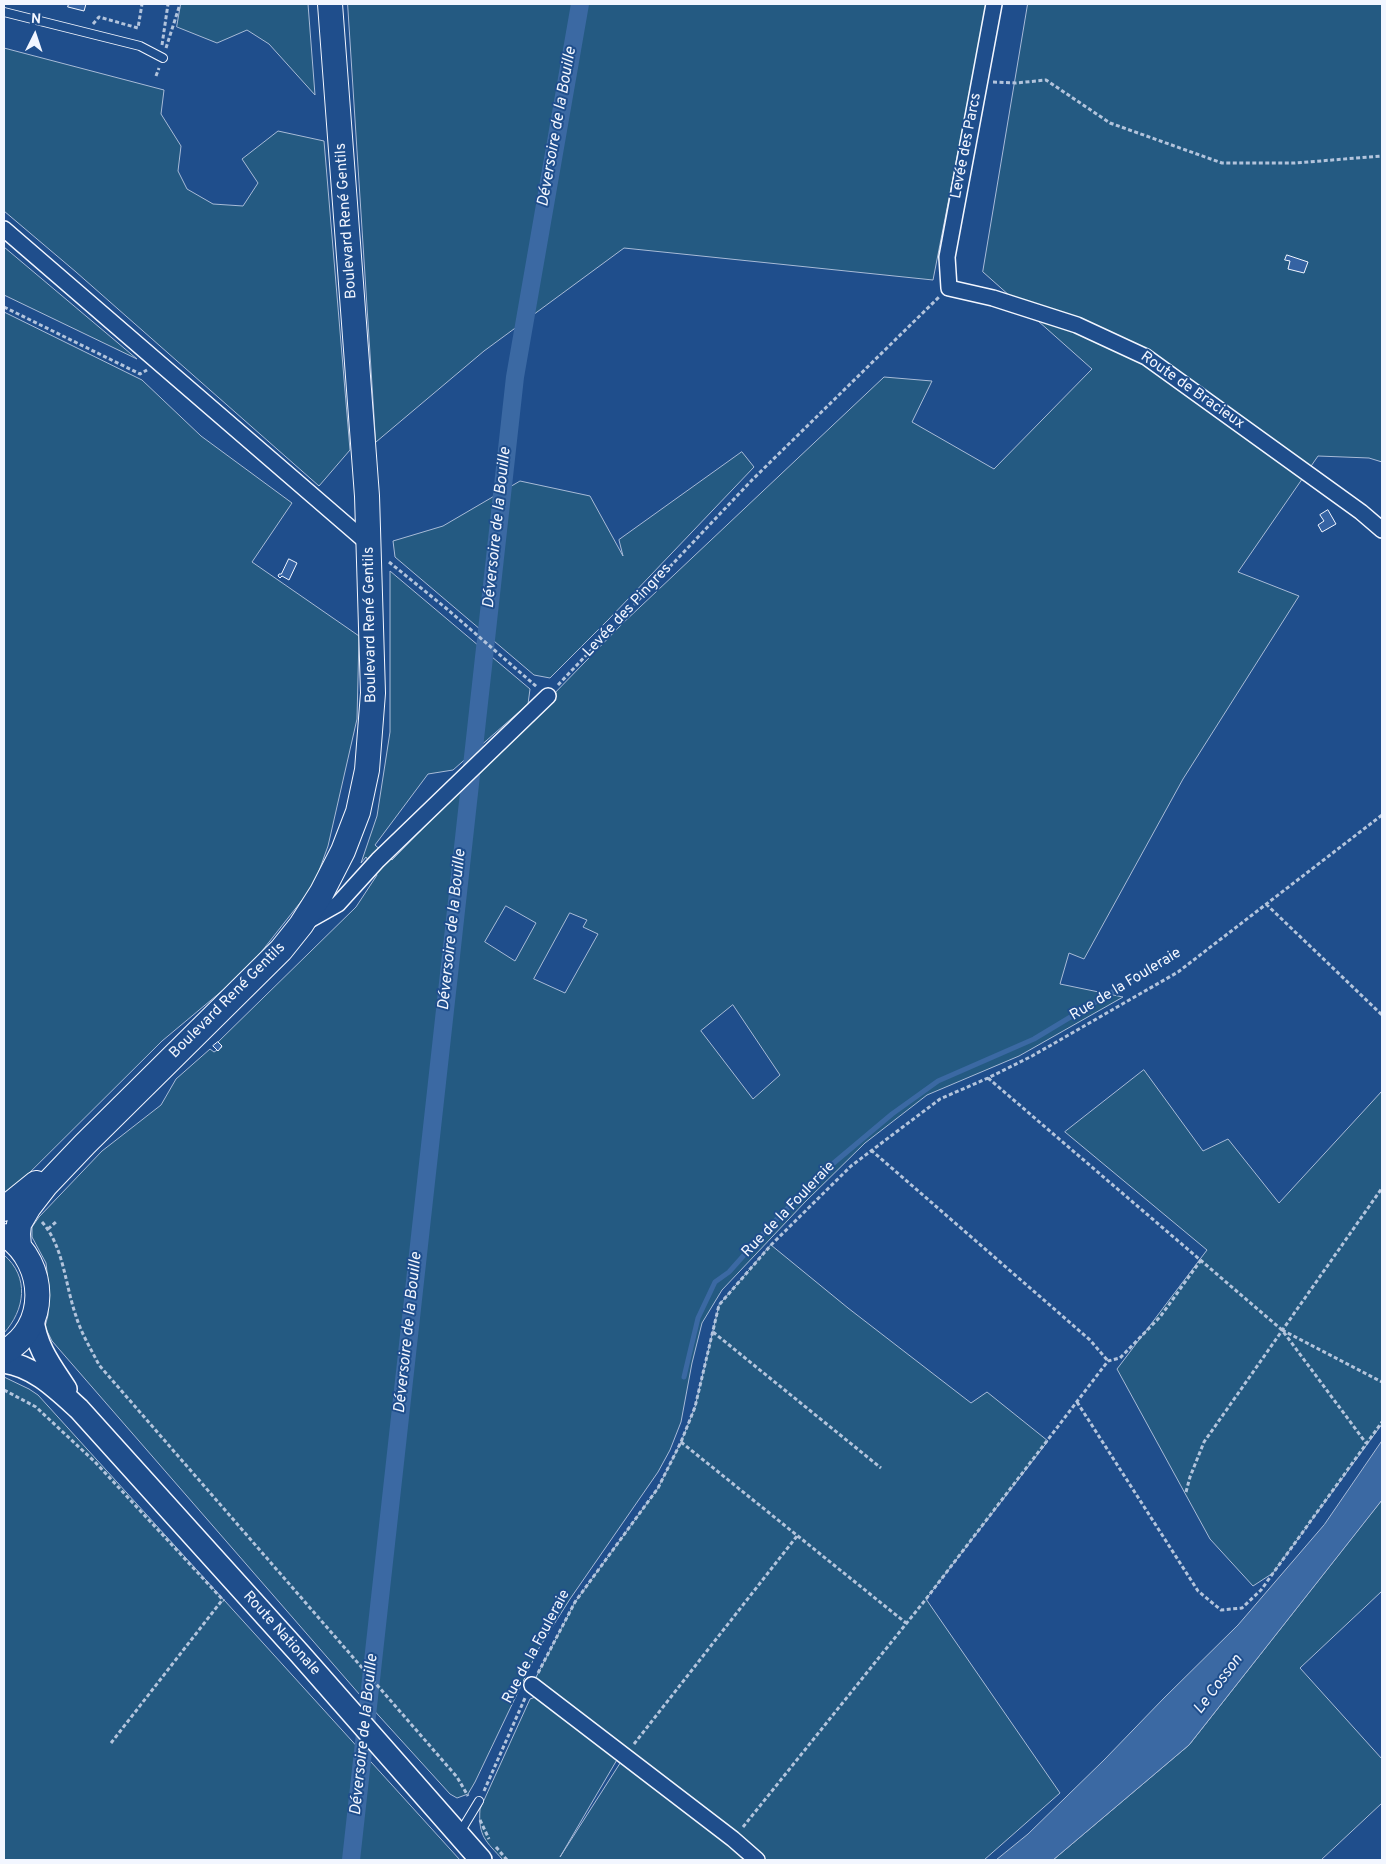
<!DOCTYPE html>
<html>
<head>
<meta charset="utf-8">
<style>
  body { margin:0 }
  #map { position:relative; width:1386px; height:1864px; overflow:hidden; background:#1f4e8c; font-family:Overpass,sans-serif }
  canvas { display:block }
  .frame { position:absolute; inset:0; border:5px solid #f2f6ff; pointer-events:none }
  .north { position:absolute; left:10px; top:10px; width:50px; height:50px; -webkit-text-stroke:4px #1f4e8c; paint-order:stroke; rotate:4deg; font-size:14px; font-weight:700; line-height:20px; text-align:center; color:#f2f6ff }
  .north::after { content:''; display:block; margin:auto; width:18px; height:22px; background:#f2f6ff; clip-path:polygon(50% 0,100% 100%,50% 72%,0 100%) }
</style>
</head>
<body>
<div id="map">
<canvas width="1386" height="1864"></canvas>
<div class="frame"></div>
<div class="north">N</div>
</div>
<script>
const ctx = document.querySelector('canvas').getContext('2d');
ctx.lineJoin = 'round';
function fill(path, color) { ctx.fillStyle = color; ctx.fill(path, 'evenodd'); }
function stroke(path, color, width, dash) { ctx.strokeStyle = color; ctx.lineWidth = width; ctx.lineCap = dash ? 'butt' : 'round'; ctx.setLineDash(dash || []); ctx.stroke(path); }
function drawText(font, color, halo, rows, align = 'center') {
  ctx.font = font + ' Overpass,sans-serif'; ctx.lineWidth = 4; ctx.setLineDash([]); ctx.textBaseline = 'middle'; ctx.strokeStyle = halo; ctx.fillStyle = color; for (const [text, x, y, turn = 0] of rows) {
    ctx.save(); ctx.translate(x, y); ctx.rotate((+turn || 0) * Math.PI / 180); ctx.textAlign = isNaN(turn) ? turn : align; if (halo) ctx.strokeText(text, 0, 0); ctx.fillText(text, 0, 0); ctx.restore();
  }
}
const green = new Path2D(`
  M181,4H308L315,95L269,44L247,30L217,43L177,27Z
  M348,4H987L933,280L624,248L484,351L376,442Z
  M1028,4H1382V462L1369,458L1318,456L1238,572L1299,596L1183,779L1084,959L1069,953L1060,984L1123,997L1019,1056L927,1095L865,1143L805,1202L722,1290L702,1323L692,1363L681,1422L670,1450L658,1472L570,1599L539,1648L475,1782L468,1794L457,1798L450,1794L360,1695L52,1341L45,1327L48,1315L49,1289L46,1263L32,1237V1227L39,1217L102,1151L161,1105L176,1079L210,1049L214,1052L222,1047L218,1042L356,907L377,875L366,857L361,863L377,816L390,732V571L530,689L528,704L453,770L428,774L375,845L392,860L623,623L884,377L932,381L912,422L994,469L1092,369L983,272ZM506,906L536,923L515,961L485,942ZM570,913L587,920L583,927L598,934L565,993L534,979ZM733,1005L780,1075L753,1099L701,1031Z
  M4,48L164,90L161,114L181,146L178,171L187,189L213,204L243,206L258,183L242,159L278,131L324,141L350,450L319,486L76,272L4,211Z
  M4,247L137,359L4,295Z
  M4,312L142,380L201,436L292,503L252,562L359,636L357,719L328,846L314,885L247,970L162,1041L4,1198Z
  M742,452L754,467L609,619L550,678L534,675L395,557L393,541L443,526L520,481L590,496L623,556L619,540Z
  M1144,1070L1203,1151L1228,1139L1279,1203L1382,1091V1424L1273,1573L1253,1586L1210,1539L1117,1369L1207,1250L1065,1132Z
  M771,1245L848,1308L971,1403L987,1392L1048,1441L926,1599L1060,1793L984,1860H503C486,1841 478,1837 480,1809L530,1699L538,1696L618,1758L560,1857L624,1757L532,1685L575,1602L658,1488L681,1442L695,1407L719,1305Z
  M4,1255C30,1277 25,1310 4,1333Z
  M4,1377L29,1389L38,1395L460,1860H4Z
  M1382,1500V1591L1300,1668L1382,1759V1803L1321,1860H1053L1189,1745Z`);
const water = new Path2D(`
  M1382,1441V1500L1189,1745L1053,1860H996L1028,1834L1104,1760L1164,1698L1238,1625L1324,1525Z`);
const stream = new Path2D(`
  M684,1377L698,1318L715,1282L729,1272L769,1227L823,1172L892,1114L938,1081L1034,1039L1112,992`);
const canal = new Path2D(`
  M351,1860L515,377L580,4`);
const building = new Path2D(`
  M69,4H86L84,11L68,7Z
  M1287,255L1308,262L1304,273L1288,269L1290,261L1285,260Z
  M1328,510L1336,524L1322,532L1318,525L1324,521L1320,515Z
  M289,559L297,563L289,580L282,576L280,578L278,576L279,574H281Z
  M218,1042L222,1046L218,1051L213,1046Z`);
const path = new Path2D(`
  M93,24L99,17L138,28L142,4
  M162,45L168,4
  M166,48L180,4
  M156,76L159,68
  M993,82L1016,83L1046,80L1110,123L1222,163H1295L1382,156
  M4,307L140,374L147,370
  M389,562L447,609L537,687
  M558,685L752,480L939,297
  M1266,904L1382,1015
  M988,1078L1282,1330L1366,1443
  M871,1150L1090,1340L1108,1361
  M42,1222C64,1247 65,1285 76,1316C81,1333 91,1349 99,1365L457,1777L468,1796
  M48,1229L57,1221
  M1282,1330L1382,1382
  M713,1332L881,1468
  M4,1390L36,1407L95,1462L224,1601
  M1077,1402L1198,1591L1221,1610L1242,1608L1261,1590L1382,1422
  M681,1442L906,1623
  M1186,1492L1190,1477L1204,1442L1382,1188
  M538,1673L575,1602L658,1488L681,1442L695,1407L719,1305L771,1245L851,1166L940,1099L988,1078L1032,1056L1178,972L1382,815
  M111,1743L223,1599
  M634,1744L797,1536
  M484,1791L525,1698
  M480,1820L489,1839
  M743,1827L926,1599L1108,1361L1120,1358L1160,1317L1201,1260
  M496,1847L507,1860`);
const lane = new Path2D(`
  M4,12L140,46L163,58
  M459,1834L479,1801`);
const street = new Path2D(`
  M994,4L947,257L949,288L993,298L1077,325L1146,357L1361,512L1382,530
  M4,229L370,545
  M306,922L338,904L378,860L548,696
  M532,1685L733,1839L757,1860`);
const secondary = new Path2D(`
  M33,1319C36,1347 51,1366 66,1389
  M4,1362C34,1366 57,1389 79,1409L300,1654L481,1860`);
const primary = new Path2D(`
  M4,1209L36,1183
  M19,1246L18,1234L19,1224L29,1207L46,1185L85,1144L281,950L301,925L322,892L343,851L358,812L367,770L373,693L367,496L330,4
  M4,1352C49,1328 47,1264 7,1236`);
const streetNames = [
  ["Levée des Parcs",967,146,-79],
  ["Boulevard René Gentils",347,221,-94],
  ["Route de Bracieux",1192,391,35],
  ["Levée des Pingres",628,611,-47],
  ["Boulevard René Gentils",371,625,-91],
  ["Rue de la Fouleraie",1126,985,-31],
  ["Boulevard René Gentils",228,1001,-45],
  ["Rue de la Fouleraie",789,1210,-46],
  ["Route Nationale",281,1634,48],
  ["Rue de la Fouleraie",537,1647,-62]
];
const waterNames = [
  ["Déversoire de la Bouille",558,127,-80],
  ["Déversoire de la Bouille",498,528,-84],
  ["Déversoire de la Bouille",453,930,-84],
  ["Déversoire de la Bouille",409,1333,-84],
  ["Le Cosson",1219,1685,-53],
  ["Déversoire de la Bouille",365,1735,-84]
];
fill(green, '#245a82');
stroke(green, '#a8bbd7', 1);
fill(water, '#3b69a3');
stroke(water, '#a8bbd7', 1);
stroke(stream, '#3b69a3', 5);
stroke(canal, '#3b69a3', 18);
fill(building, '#3563a3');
stroke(building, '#f2f6ff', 1);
stroke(lane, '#f2f6ff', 10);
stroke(street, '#f2f6ff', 18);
stroke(secondary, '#f2f6ff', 24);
stroke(primary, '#f2f6ff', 26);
stroke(path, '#b3c4dc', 3, [4, 2.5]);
stroke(lane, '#1f4e8c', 8);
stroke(street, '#1f4e8c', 15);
stroke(secondary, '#1f4e8c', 21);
stroke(primary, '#1f4e8c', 24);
drawText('15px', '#f2f6ff', '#1f4e8c', streetNames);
drawText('italic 16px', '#f2f6ff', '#1f4e8c', waterNames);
</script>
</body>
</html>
